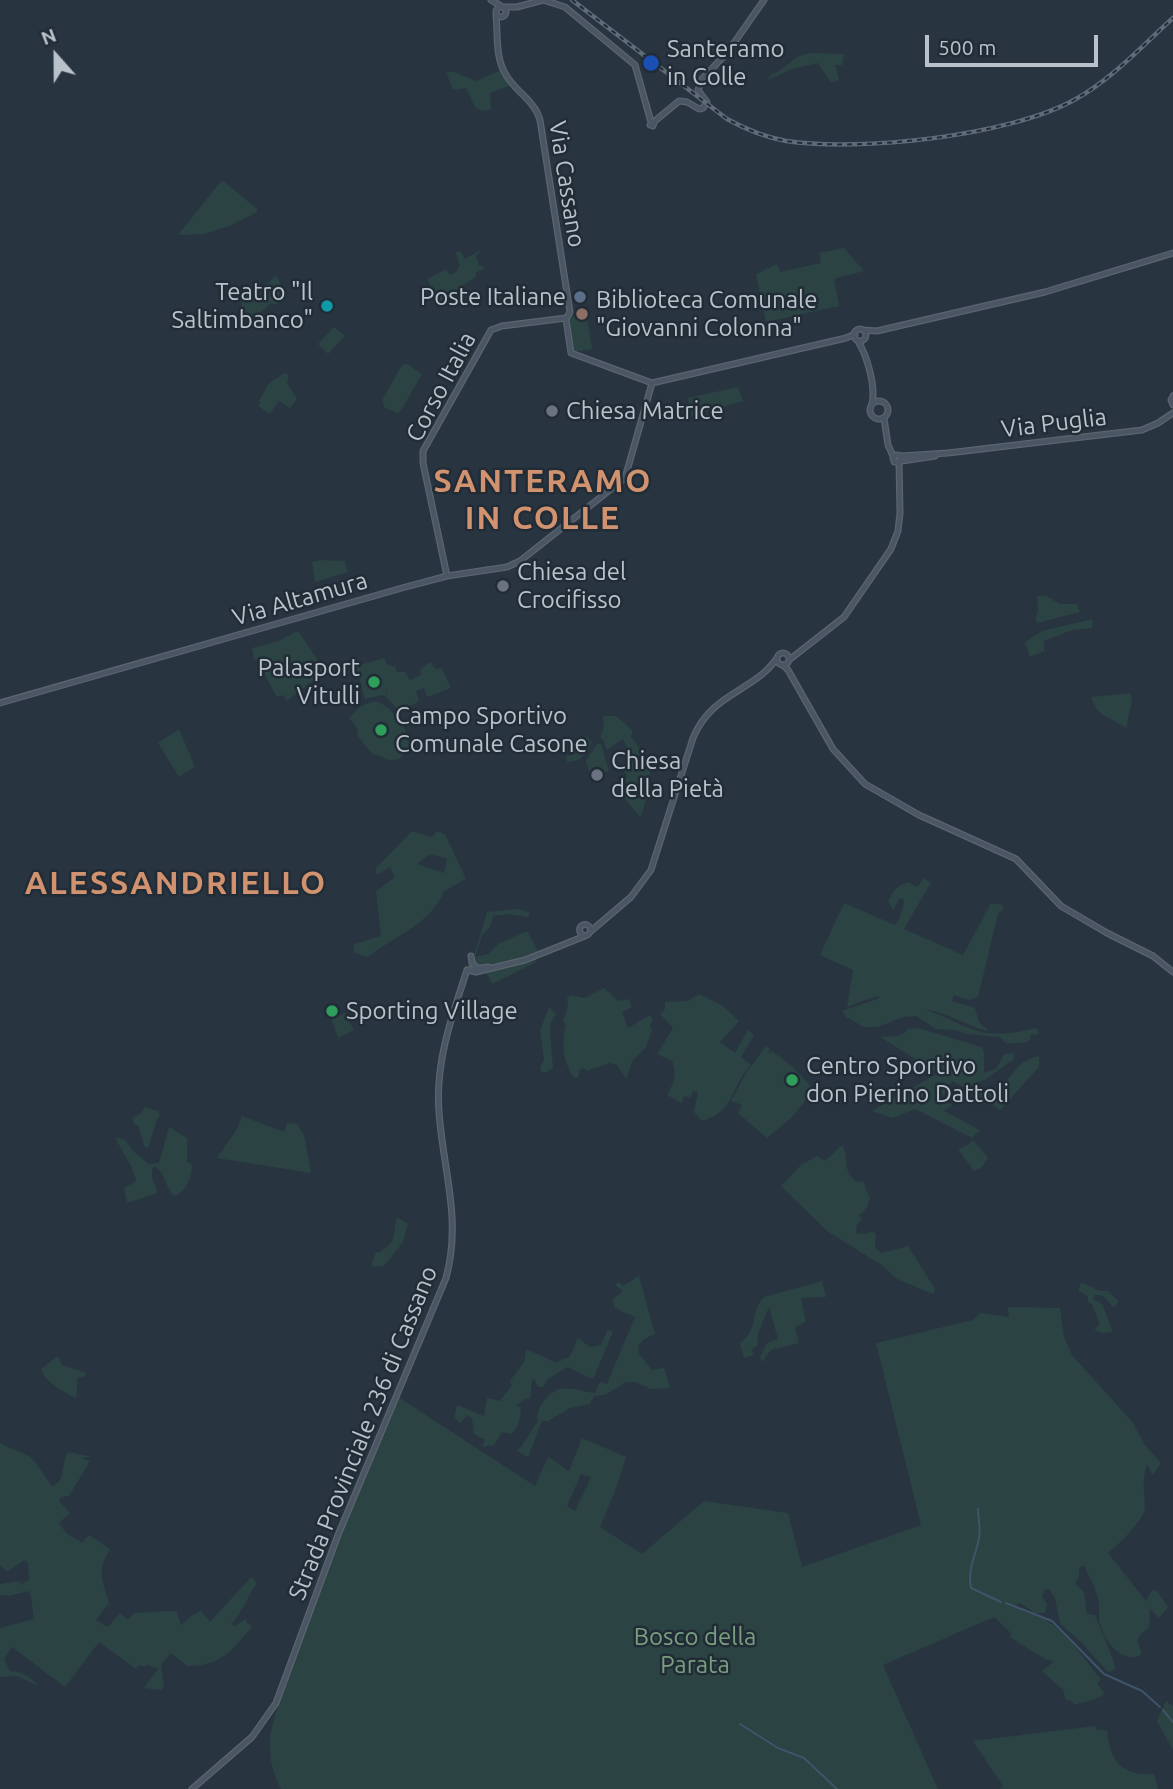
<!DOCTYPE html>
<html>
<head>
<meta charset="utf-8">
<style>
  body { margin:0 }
  #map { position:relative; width:1173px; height:1789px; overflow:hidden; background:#283541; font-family:Ubuntu,sans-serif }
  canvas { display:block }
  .north { position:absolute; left:21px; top:21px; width:70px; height:70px; -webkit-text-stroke:5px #212c36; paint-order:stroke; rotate:339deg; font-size:19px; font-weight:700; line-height:28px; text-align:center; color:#b9c2cb }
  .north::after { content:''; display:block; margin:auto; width:24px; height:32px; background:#b9c2cb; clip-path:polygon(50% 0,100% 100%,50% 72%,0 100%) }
  .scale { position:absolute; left:925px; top:35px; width:173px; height:32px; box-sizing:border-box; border:4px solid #b9c2cb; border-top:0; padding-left:9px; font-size:21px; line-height:24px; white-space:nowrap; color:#b9c2cb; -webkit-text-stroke:5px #212c36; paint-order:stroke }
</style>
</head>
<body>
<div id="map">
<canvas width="1173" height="1789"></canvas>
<div class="north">N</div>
<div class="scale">500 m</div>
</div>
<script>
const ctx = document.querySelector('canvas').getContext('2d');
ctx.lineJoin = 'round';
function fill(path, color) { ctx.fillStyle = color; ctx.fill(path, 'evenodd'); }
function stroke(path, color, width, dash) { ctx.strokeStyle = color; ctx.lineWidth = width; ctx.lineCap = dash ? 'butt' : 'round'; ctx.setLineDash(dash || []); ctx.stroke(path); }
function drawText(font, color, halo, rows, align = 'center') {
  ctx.font = font + ' Ubuntu,sans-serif'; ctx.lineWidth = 5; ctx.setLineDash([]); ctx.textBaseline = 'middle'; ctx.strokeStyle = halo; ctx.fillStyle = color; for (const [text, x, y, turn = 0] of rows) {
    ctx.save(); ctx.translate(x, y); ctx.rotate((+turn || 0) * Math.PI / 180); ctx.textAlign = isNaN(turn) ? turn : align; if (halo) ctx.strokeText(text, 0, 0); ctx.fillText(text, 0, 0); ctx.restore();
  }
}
const green = new Path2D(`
  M809,53L844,54L842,65H835L839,80L831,83L818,63L792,69L768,80L771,74L778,72L797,57Z
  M501,70L512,85L490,93L491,109L482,111L475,107L466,88L453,90L446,71L454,72L476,81Z
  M222,180L257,209V212L229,226L204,234L178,235Z
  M844,248L864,271L834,279L839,306L766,322L756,274L777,264L780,272L821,263L819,253Z
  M481,250L476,256L479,266L483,265L484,269L476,272V277L463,285V287L440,302L427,279L446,269L450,275L457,271L460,265L455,252L460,251L465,259Z
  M276,275L285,292L276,305L271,303L250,323C239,313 240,304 245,290L250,303L261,298H268L264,287Z
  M575,315L576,319L587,317L592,349L572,352L567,318Z
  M334,327L345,336L328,354L318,344Z
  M407,364L422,374L400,412L397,413L385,408L382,400L402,365Z
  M285,373L289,375L287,383L297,399L290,408L279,401L270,414L258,406L261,402L259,401L269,383Z
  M738,387L743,401L692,416L688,398Z
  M320,560L345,561L348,572L315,582L312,562Z
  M1037,596H1046L1060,604H1077L1080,612L1037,623L1035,618L1038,612Z
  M1093,619L1092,628L1072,630L1044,641V651L1030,657L1025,642L1042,631Z
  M298,631L325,671L287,701L283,695L277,697L268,681L259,659L254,660L252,648L276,642Z
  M384,658L387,664L395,667L397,672H405L410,680L421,675L420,670L430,662L436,669L442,668L451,688L427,697L424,688L416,691L419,701L400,712L386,697L387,688L385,697L382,695L365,699L356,666Z
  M1130,693L1132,701L1126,728C1113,718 1094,716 1092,697Z
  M374,701C391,704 412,732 409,749L399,759C388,763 382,755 372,754L357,735L358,729L349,718L361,706Z
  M603,716H616L633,731L631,737C638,746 649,760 650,772C652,782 644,810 640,817L626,800L621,789L627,775L624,772L627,762L631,760L633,753H630L623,739L607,750L603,739L600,738L604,726Z
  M179,729L195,767L179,777L158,743Z
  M588,737L592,743C585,756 581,761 567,762L566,756L573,755L572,741L583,740Z
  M597,744H601L609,771L598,774L589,772L586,761Z
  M412,831L432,837L437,831L445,834L466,879L444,891C434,920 396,937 373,953L367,957L354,952V944L381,936L376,891L395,877L390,867L377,875L375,869ZM430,854L447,859L444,873L417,864Z
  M924,878L929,882L932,881L904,929L963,955L991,903L1002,905L1004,908L998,914L978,997L969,1000L954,995L952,1001L975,1008L979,1022L989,1031C967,1027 947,1011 925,1010C943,1015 959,1025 977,1031C996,1037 1018,1032 1037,1028L1039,1034L1030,1035L1031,1039L1028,1042L1007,1044L999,1037L967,1034L956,1030L936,1029L916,1016L903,1017L878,1027H864L846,1017L842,1011L880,998L877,996L847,1007L853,970L820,955L844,903L895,925C899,920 904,907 904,900L900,898L893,910L888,901C893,890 897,886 908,882L917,887Z
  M518,909L530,913L528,917L508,914L493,916L490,927L482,935L475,957L488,954L498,944L527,931L539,953C520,959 493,970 474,964L473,959L487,912Z
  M537,957L536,962L492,984L486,972Z
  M604,988L618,1001L628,999L632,1007L622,1012L628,1028L650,1015L653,1020L650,1024L652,1030L646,1047L633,1060L626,1079L617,1065L610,1063L586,1071L585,1068L580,1069L578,1078L573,1077C562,1059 562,1043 566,1024L563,1021L568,1006L567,998L570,995L585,998Z
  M699,994L722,1005L739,1021L720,1042L735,1053L748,1030L754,1035L741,1057L751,1065C729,1088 737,1110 702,1121L694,1112L698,1092L693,1091L690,1098L684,1096L682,1103L667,1095C674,1082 678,1075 672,1061L657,1054L673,1028L660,1014L665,1009V1002L688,1001Z
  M549,1007L556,1014L551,1022L550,1032L553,1068L545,1073L541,1072L540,1068L544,1060L540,1031Z
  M345,1013L354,1030L338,1038L331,1019Z
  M918,1028L982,1047L984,1053V1073L996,1069L1004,1054L1014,1053V1059L986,1079L970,1086L969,1090L952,1081L941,1098L952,1105L944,1111L980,1130L972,1138L915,1109L893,1118L872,1111L938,1073L880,1037C891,1036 901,1038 908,1029Z
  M766,1046L770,1049L769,1054L772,1051L793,1067L814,1090L792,1117L767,1138L738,1113L742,1105L731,1101L746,1073Z
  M1039,1056V1067L1000,1110L974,1093C981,1092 991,1092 997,1088C1013,1080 1015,1060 1039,1056Z
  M145,1107L158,1111L160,1116L157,1119L148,1148L144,1146L138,1125H135L132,1118L141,1113Z
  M242,1116L284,1132L287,1123L297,1124L304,1135L311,1173L217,1158L237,1129Z
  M169,1127L187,1138V1162L192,1164C192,1177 187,1191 174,1196C165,1187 166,1174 155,1166L152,1169V1178L158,1193L127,1203L124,1188L136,1181C133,1164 122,1153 115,1137L125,1140L134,1152L149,1164L159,1163Z
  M973,1140L988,1158L982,1167L974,1171L958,1149L968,1145Z
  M842,1145C850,1159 841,1170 857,1182L863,1181L870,1199L865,1211L859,1215L862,1219L857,1225L856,1233L865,1234L873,1231L876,1235L875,1248L881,1253L908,1246L935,1289L933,1294L897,1279L883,1266L827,1231L781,1186L801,1165L817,1156L825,1161Z
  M397,1217L408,1224L403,1242L384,1266L371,1267L376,1252L378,1253C398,1242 392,1236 397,1217Z
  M639,1276L655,1334L644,1339L638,1346L639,1354L652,1370L664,1368L670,1388L651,1389L635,1382H626L605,1395L594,1396L590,1404L570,1408L548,1421H542L528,1457L517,1451C527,1442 529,1431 538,1422C535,1409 546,1394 559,1389C568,1386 585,1392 595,1393L600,1382L607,1384L635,1317L615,1308L612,1300L623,1291L615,1285L619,1282L623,1286Z
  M822,1281L826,1297L801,1298L806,1322L795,1327L799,1343L771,1350L762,1362L760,1357L767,1343L778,1339L769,1307L758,1333L757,1346L751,1349L754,1355L744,1358L740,1343C761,1326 748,1315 764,1297Z
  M1081,1282L1100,1291H1108L1119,1302L1113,1307L1104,1296L1095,1295L1093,1299L1103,1305L1113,1332L1102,1333L1094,1329L1100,1325L1092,1304L1088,1302V1296L1078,1291Z
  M1008,1307L1060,1308L1064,1337L1072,1355L1133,1423L1144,1444L1161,1463L1153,1475L1147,1465C1141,1482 1145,1492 1145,1508C1145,1518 1117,1547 1108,1553L1146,1601L1152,1590L1157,1591L1168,1607L1159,1618L1150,1609L1149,1627C1137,1639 1135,1635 1142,1654C1122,1667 1100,1637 1099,1617C1099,1609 1100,1604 1097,1595C1094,1585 1088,1575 1084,1565L1079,1568V1576L1075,1584L1084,1592L1087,1614L1095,1615C1099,1626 1116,1662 1115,1670L1109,1672L1105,1669L1080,1641L1060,1624L1055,1598L1049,1589L1044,1590L1042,1596L1047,1604L1045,1613H1035L1020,1603L1014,1606C1023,1612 1035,1614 1044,1619C1069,1633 1083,1659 1101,1679L1097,1683L1105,1694L1095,1699L1074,1705L1072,1701L1066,1700L1063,1690L1042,1671L1054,1661L1045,1659L1011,1638L1010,1636L1012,1634L994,1617L883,1665L938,1789H281C268,1763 267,1743 275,1715L344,1523L398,1397L535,1486L548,1457L569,1471L582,1438L626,1457L615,1491L600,1527L642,1554L704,1501L788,1513L802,1567L921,1525L876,1343L973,1320L980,1313L1009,1317ZM581,1474L591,1477L575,1511L567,1506Z
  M608,1329L613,1332L593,1379L567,1367L548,1379L543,1387H538L534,1379L532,1380L530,1399L527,1398L516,1406L521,1408C521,1417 518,1428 511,1434L502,1432L494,1445L482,1447L485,1440L474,1434L472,1419L467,1415L461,1423L454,1418L457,1405L484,1416L487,1398L500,1401L512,1385L510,1381L524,1362L526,1349L557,1363L564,1358H569L578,1338L590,1347L601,1345Z
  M56,1357L59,1358L62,1365L86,1373L85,1376L78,1378L76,1398C62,1391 47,1384 41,1369Z
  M0,1442C9,1450 22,1450 31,1458C39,1465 45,1478 52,1486C67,1481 60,1465 68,1452L93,1457H84L83,1459L90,1461L69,1496L61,1497L59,1501L70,1513L59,1523L66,1533L82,1543L89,1535L110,1549C96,1570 103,1581 109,1603L96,1620L108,1627L120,1613L128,1620L134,1613L172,1611L177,1612L181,1625L191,1616L201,1611L210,1622L251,1577L257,1583C246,1598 243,1612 231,1624L235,1626L246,1619L247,1623L252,1627C233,1650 219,1667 187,1666L171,1653L161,1665L164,1688L161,1690L144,1688L158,1669L148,1665L144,1667L139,1665L136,1669L99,1642L65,1687L12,1647L4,1659L10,1671C23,1672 30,1676 38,1686L17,1676L0,1677V1628L34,1619L30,1591L8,1596L0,1595V1584L21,1581L20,1585L29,1580L28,1563L25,1560L8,1571L0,1566Z
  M1166,1701L1173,1706V1750L1157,1721Z
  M1095,1726L1097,1730H1107C1110,1762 1122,1776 1154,1774L1158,1789H999L1003,1786L973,1741Z`);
const stream = new Path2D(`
  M978,1509C978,1519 981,1528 979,1538C976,1555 967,1570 971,1588L1001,1602
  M1006,1603L1052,1621L1104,1674L1142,1691L1160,1707
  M1163,1710L1173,1722
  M740,1724L778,1748L804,1758L837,1789`);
const secondary = new Path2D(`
  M491,0L501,6
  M496 12a5 5 0 1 1 10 0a5 5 0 1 1-10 0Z
  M504,7H517L543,0L565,7L635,65L651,122
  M496,15C498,34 495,58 506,75C516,92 535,101 540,120L570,312L566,319L571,353L652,383
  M654,123L653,126L650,125L679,101L687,102L699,109L703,108L707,102L698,90L702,79L727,53L764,0
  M854 335a6 6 0 1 1 12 0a6 6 0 1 1-12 0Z
  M863,330L877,331L1045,292L1173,253
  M858,341C867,356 876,386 872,404
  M652,383L846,338L855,334
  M1173,396L1171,400L1173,405
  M870 410a9 9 0 1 1 18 0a9 9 0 1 1-18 0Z
  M884,418L888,445L893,456
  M901,456L900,462H894L893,458L896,455L902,456L948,453L1142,430L1158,423L1173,413
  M902,461L935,456
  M447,576L423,463V451L491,330L502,326L566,318
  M777 659a6 6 0 1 1 12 0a6 6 0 1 1-12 0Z
  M789,660L844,617L891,549L898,531L900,513L899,463
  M783,665L788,670L833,749L865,784L919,815L1016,859L1061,906L1107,933L1153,956L1173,972
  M0,703L402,588L447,576L507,567L520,561L625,478L652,383
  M579.5 930a5.5 5.5 0 1 1 11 0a5.5 5.5 0 1 1-11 0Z
  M591,931L631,897L651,870L693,738C712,692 754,692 777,658
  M471,956L472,963L476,967
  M467,970L476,972L525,960L585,936
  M467,970L488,967
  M192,1789L252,1737L276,1703L338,1535L446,1278C462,1219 443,1170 439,1112C435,1062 452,1016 467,970`);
const rail = new Path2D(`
  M572,0L727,119C745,129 765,137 786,141C860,152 1009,136 1074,100C1111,80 1142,46 1173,18`);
const markers = [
  [651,63,9,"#1a4fb4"],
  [580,297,7,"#5c6f8a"],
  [327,306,7,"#0f9aa8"],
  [582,314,7,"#8d6e63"],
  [552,411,7,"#6b7280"],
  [503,586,7,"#6b7280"],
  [374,682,7,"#2e9e5b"],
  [381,730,7,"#2e9e5b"],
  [597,775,7,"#6b7280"],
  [332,1011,7,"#2e9e5b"],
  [792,1080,7,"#2e9e5b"]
];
const poiNames = [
  ["Santeramo",667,49],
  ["in Colle",667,77],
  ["Teatro \"Il",313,292,"right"],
  ["Saltimbanco\"",313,320,"right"],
  ["Poste Italiane",566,297,"right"],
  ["Biblioteca Comunale",596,300],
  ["\"Giovanni Colonna\"",596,328],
  ["Chiesa Matrice",566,411],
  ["Chiesa del",517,572],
  ["Crocifisso",517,600],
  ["Palasport",360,668,"right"],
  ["Vitulli",360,696,"right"],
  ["Campo Sportivo",395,716],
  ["Comunale Casone",395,744],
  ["Chiesa",611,761],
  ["della Pietà",611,789],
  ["Sporting Village",346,1011],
  ["Centro Sportivo",806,1066],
  ["don Pierino Dattoli",806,1094]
];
const streetNames = [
  ["Via Cassano",567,184,81],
  ["Corso Italia",441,387,-62],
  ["Via Puglia",1054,423,-7],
  ["Via Altamura",300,599,-16],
  ["Strada Provinciale 236 di Cassano",363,1433,-68]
];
const parkNames = [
  ["Bosco della",695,1637],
  ["Parata",695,1665]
];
const districtNames = [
  ["SANTERAMO",543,481],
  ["IN COLLE",543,518],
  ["ALESSANDRIELLO",176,883]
];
fill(green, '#2b4343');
stroke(stream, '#3f5469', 2);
stroke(secondary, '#5a656e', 7);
stroke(secondary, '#4b5664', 4.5);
stroke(rail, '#5f6b78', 4.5);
stroke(rail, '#212c36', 2, [5]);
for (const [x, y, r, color] of markers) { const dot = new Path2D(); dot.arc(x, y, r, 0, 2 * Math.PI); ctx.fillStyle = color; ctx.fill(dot); stroke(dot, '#212c36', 2.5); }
drawText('24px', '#b9c2cb', '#212c36', poiNames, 'left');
drawText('24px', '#b9c2cb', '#212c36', streetNames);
drawText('24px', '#799f7f', '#212c36', parkNames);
ctx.letterSpacing = '2px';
drawText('bold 32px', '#d0926f', '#212c36', districtNames);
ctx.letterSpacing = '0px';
</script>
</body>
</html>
